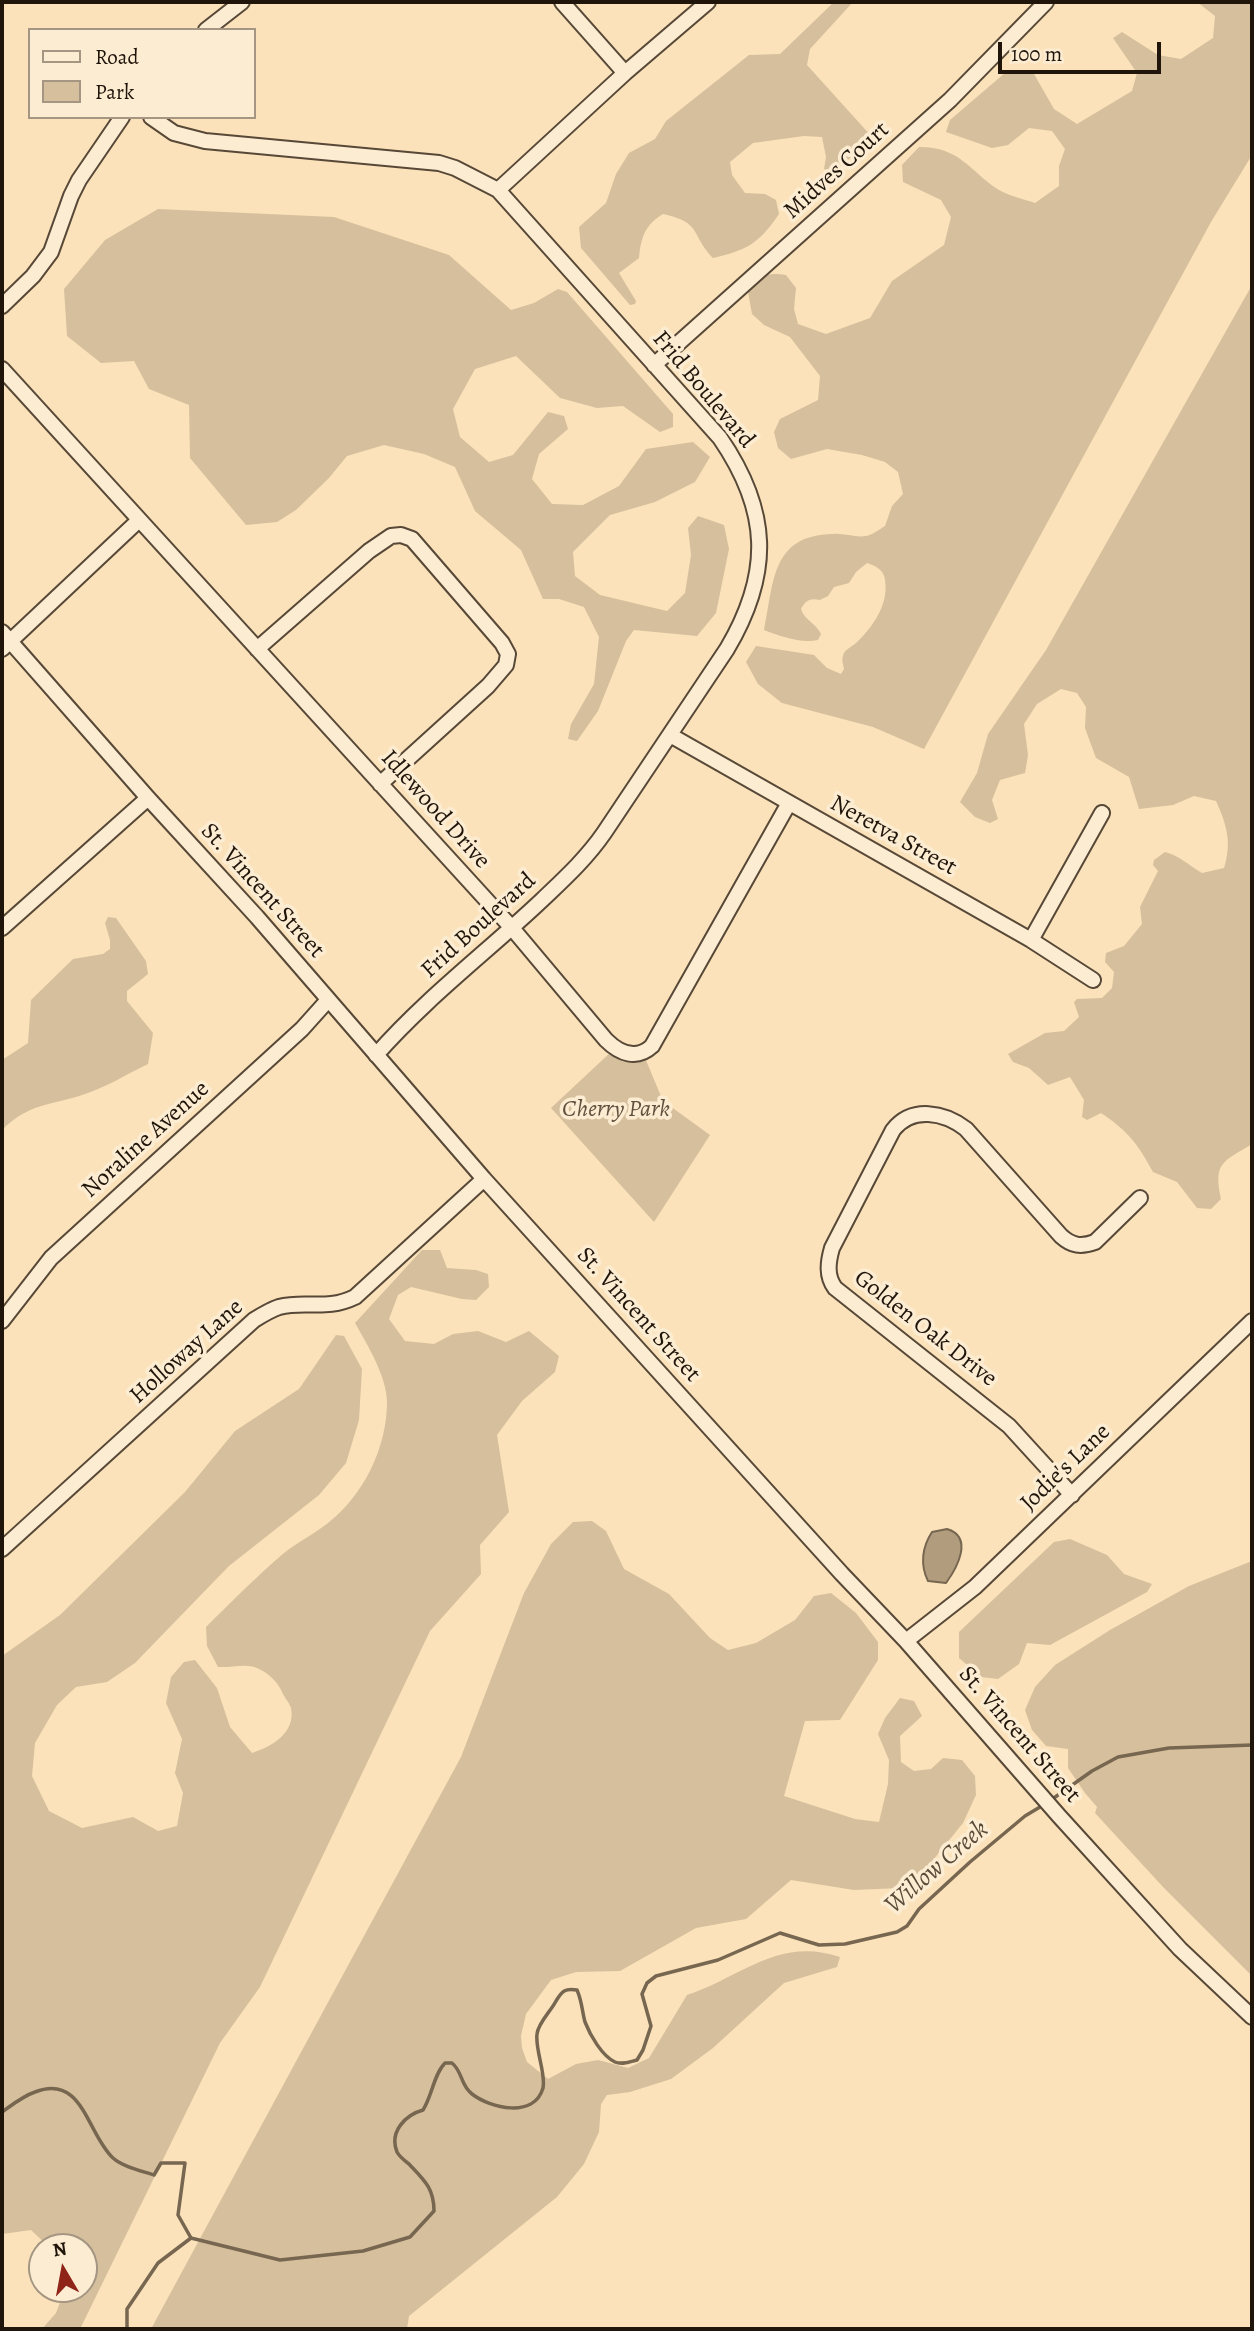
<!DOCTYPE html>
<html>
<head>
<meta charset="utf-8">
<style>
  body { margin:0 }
  #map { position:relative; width:1254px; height:2331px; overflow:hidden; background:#fbe2ba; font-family:Alegreya,serif }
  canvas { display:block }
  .frame { position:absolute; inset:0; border:4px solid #20150b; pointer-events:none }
  .legend { position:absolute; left:28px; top:28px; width:228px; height:91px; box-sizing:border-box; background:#fcecd2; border:2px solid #a49682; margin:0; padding:9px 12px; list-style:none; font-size:21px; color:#20150b }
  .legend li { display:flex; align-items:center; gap:14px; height:35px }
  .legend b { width:35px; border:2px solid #a49682 }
  .north { position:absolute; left:28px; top:2233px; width:70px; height:70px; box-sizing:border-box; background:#fcecd2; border:2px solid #a49682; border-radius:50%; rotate:350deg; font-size:19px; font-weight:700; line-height:28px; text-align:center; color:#20150b }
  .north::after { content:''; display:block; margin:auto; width:24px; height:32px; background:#8f2418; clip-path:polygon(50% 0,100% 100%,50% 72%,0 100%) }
  .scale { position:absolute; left:998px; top:42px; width:163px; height:32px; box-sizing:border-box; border:4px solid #20150b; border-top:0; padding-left:9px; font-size:21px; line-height:24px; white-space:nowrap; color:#20150b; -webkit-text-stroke:5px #fcecd2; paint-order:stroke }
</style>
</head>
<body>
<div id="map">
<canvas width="1254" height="2331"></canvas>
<div class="frame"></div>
<ul class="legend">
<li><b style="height:9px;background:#fcecd2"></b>Road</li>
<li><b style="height:19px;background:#d6bf9c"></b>Park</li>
</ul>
<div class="north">N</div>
<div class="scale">100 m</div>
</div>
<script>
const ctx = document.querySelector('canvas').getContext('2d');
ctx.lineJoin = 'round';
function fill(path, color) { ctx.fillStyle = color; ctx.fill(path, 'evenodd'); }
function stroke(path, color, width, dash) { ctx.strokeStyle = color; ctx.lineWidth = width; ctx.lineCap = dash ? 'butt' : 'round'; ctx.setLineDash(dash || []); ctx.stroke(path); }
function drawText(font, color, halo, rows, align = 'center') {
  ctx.font = font + ' Alegreya,serif'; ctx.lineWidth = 7; ctx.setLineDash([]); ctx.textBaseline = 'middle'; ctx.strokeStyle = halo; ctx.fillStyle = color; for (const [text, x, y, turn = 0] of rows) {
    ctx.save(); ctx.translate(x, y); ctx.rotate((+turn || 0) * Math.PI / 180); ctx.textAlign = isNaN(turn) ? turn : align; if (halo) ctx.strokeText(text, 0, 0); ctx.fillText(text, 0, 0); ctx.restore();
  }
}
const green = new Path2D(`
  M834,2H853L810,49L807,65L873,138L833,173L824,169L826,157L822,137L804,136L753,143L730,162L732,175L745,193L765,194L776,200L779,214C759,243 748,250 713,258C690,234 703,223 663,214C645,225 641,237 639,258L619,273L636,301L635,304L630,305L581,248L579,227L606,203L616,174L629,153L655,139L666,121L749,55L780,54Z
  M1197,2H1252V155L1211,222L924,749L873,727L782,703L758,684L746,662L756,646L814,655L827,668L841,674L844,669C843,663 841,659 844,653C847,648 852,647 856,643C873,627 889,604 885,580C884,570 876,566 867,563L856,572L849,583L834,587L828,596L820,600C810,598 806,600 801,609C804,620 816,623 821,634L818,640C801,644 780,636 764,630C774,582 771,535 833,534C844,533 856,538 866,536C872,535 880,529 885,526L892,506L903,494L898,472L885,462L862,455L827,449L791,459L778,448L774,432L780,419L818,400L820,376L790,337L764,325L752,314L748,292C761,275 765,272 786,275L796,288L794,309L798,324L826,334L870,318L892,281L944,245L951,217L941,200L903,182L902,165L919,147C961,147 969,171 999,190C1009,196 1024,199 1035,203L1059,186V166L1065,149L1052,131L1029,128L1008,145L992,148L946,132L950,120L1006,72L1034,74L1054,109L1077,124L1132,91L1137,73L1113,38L1122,32L1158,55L1181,59L1213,38L1215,16Z
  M158,209L334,217L449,255L511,310L534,303L558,289L567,292L673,414V427L660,432L623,406L597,408L560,398L516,356L475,369L453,409L460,437L489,462L513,455L548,412L564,416L568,429L539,454L532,479L552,504L583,505L619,486L646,449L693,442L710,457L695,482L655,502L610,515L573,552L575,576L600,595L667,611L685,593L691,555L688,528L698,516L724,525L729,549L716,613L697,636L634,630L626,641L598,711L577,741L568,739L571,724L594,684L599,637L584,607L559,599H543L521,550L475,511L455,467L424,454L384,445L347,456L329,478L296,510L277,522L246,525L190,458L189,405L149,389L134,361L101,363L67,336L64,289L105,240Z
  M1252,285V1144C1223,1162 1213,1162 1221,1199L1211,1209L1197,1208L1177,1182L1153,1172C1138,1144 1128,1131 1101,1113L1087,1120L1082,1117L1084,1100L1070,1077L1048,1085L1029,1068L1013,1062L1008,1054L1045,1033L1064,1031L1079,1017L1074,1002L1077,999L1102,998L1112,988L1114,972L1105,962L1106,953L1124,946L1142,924L1140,907L1158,871L1153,865L1154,860L1165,852C1178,855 1190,866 1202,873L1224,868C1232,843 1227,825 1216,801L1194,796L1173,805L1139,809L1129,777L1096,758L1085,728L1086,707L1077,693L1061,689L1037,704L1024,724L1028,755L1025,773L1000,780L992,800L998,819L990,823L975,817L960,802L977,773L988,734L1046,650Z
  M108,917L116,918L146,961L148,974L127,991V1001L153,1033L148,1064C127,1074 105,1088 82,1095C49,1106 29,1103 2,1130V1060L28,1043L31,1000L73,959L103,954L110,949V940L105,923Z
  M612,1051L645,1058L663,1101L710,1135L654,1222L551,1108Z
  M422,1250H440L447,1268L476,1270L488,1274L489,1287L476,1300L462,1299L411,1287L398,1295L389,1319L405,1341L434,1344L453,1334L478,1331L506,1342L529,1331L559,1356L555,1372L522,1401L497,1435L509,1512L480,1545L481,1574L430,1631L260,1987L220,2043L80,2329H42L56,2313L65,2289H84V2247H49L31,2230L2,2234V1656L60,1615L185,1492L235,1431L299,1389L336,1335L344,1336L362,1369L359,1420L346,1463L319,1495L229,1566L135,1663L107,1682L76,1687L57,1705L35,1743L32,1776L49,1811L82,1828L133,1817L158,1831L177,1826L183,1793L175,1773L182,1739L166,1703L171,1677L184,1662L195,1660L217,1688L230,1727L252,1753C271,1747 296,1733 291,1708C290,1704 285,1698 283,1694C279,1684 271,1675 261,1670C248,1662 233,1668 218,1667L207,1646L206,1627C231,1602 257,1576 284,1553C298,1542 314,1534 328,1523C364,1495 387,1447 387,1402C387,1377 367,1344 355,1323Z
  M592,1521L606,1531L624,1569L669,1594L710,1638L728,1650L756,1643L795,1620L814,1596L831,1593L856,1613L878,1642V1660L840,1720L805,1721L784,1796L855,1819L879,1822L888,1784L889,1760L878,1734L885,1718L900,1698L914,1701L922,1716L900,1736L901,1762L914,1771L931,1769L943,1758L962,1760L975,1776L976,1795L963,1823L929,1865L900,1888L854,1890L791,1880L746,1919L696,1928L620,1971L576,1972L551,1980L526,2014L521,2036L522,2048L527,2062L548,2079L576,2064L598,2060L628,2068L649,2058L687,1995C741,1977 779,1936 840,1957L837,1967L784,1983L713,2048L671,2079L630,2092L607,2095L601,2104L599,2132L584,2164L557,2197L409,2316L407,2329H151L461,1757L524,1593L551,1544L573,1522Z
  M1070,1539L1107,1555L1124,1574L1152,1584L1147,1592L1050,1645L1027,1643L1019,1664L998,1679L981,1677L959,1658V1632L1054,1542Z
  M1252,1561V1976L1164,1888L1095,1813L1097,1807L1085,1793L1068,1768V1749L1046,1746L1032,1730L1025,1710L1035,1687L1055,1665L1110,1630L1189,1586Z`);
const water = new Path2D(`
  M947,1529C974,1537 957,1568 946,1583L928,1581C920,1565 922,1547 932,1532Z`);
const stream = new Path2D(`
  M1051,1800L1092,1771L1118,1757L1169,1748L1252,1745
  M2,2112C12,2105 23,2096 35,2092C83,2073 87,2134 113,2158C123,2167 142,2171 154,2175L161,2163H185L178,2215L191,2238L280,2260L363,2251L410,2237L434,2211C434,2188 424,2180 409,2164C405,2161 399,2156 397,2152C389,2132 405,2115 423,2110C432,2096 434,2074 445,2063H452C463,2072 460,2085 472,2094C490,2108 534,2119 543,2088C546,2073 535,2050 537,2034C538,2023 551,2011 556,2001C562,1991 565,1988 577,1990C582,2001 582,2011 585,2022C590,2035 602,2056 615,2062C622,2065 629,2062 637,2060L643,2050L651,2026L642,1994L647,1983L656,1976L718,1960L780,1933L819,1945L845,1944L897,1932L907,1926L919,1909L970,1862L1025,1816L1045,1804
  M127,2329V2309L158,2263L191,2238`);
const minor = new Path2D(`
  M562,2L625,73
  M206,30L242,2
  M151,117L174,133L205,141L439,163L455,168L498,190L720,438C770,511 772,573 727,649L604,833C586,859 564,879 542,900C487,952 426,998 376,1055
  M498,190L625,73L708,2
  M2,306L33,276L51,252L71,196L79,180L122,117
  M654,365L950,100L1046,2
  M2,369L512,928L606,1040C620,1054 637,1060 652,1046L789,803
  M2,632L148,798L257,917L484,1179L842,1574L906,1641L1059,1816L1180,1949L1252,2017
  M2,649L138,521
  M257,649L369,551L391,536L401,535L412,539L502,643L508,654L506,665L488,686L380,784
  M670,735L1031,940L1093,980
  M2,928L148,798
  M1031,940L1102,813
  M2,1321L51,1258L302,1029L328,1000
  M1072,1495L1009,1426L835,1288C826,1276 828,1262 832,1248L893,1130C912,1106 944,1112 966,1129L1061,1236C1072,1246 1081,1247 1095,1242L1140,1198
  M2,1549L254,1320C262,1315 270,1310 279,1307C306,1300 326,1311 355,1297L484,1179
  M906,1641L975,1587L1252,1321`);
const streetNames = [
  ["Midves Court",837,171,-42],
  ["Frid Boulevard",703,390,50],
  ["Idlewood Drive",435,810,48],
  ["Neretva Street",893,836,29],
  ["St. Vincent Street",262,891,48],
  ["Frid Boulevard",479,926,-42],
  ["Noraline Avenue",146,1140,-42],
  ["St. Vincent Street",638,1315,48],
  ["Golden Oak Drive",925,1329,38],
  ["Holloway Lane",187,1352,-42],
  ["Jodie's Lane",1066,1468,-44],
  ["St. Vincent Street",1019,1735,49]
];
const parkNames = [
  ["Cherry Park",616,1110]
];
const waterNames = [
  ["Willow Creek",937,1868,-41]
];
fill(green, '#d6bf9c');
fill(water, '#b19c7e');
stroke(water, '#776650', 2);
stroke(stream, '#776650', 3.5);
stroke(minor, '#574837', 18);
stroke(minor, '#fcecd2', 14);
drawText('24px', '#20150b', '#fcecd2', streetNames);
drawText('italic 24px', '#60503e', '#fcecd2', parkNames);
drawText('italic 26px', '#5a4b39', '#fcecd2', waterNames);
</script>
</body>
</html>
